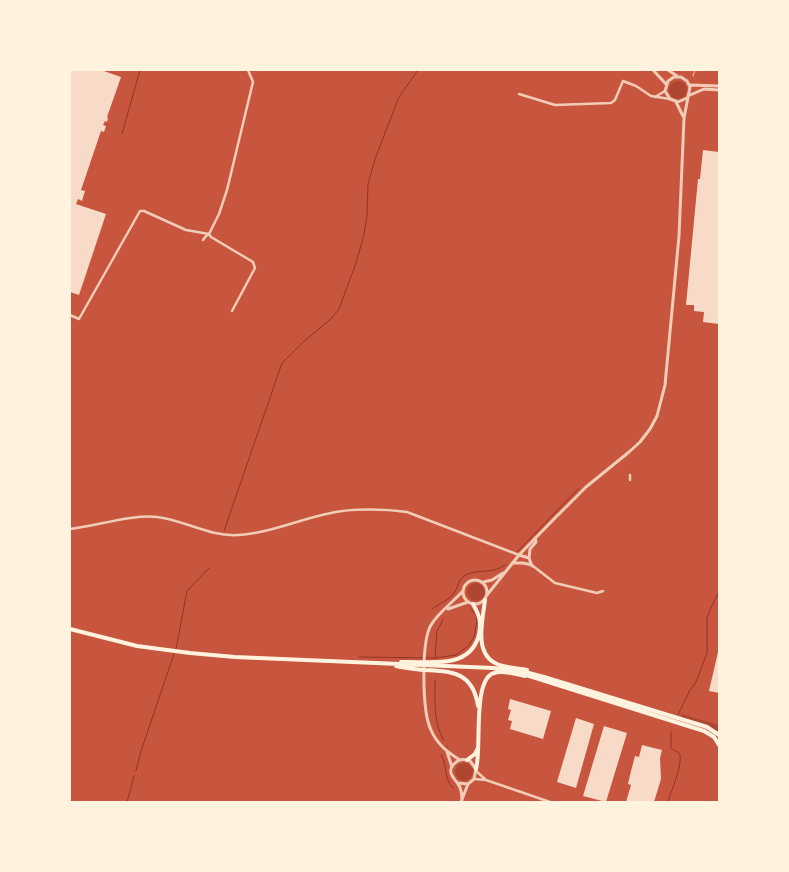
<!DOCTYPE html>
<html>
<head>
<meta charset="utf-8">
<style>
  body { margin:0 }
  #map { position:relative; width:789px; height:872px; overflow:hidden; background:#c8553d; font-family:Karla,sans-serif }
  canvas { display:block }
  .frame { position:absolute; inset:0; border:71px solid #fff3e0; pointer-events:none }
</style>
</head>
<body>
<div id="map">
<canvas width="789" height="872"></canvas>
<div class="frame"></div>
</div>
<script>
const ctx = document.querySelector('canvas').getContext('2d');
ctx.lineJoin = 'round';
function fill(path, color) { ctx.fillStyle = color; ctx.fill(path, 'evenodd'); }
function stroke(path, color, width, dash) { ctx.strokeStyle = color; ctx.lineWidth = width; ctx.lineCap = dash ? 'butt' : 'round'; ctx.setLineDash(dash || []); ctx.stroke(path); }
const green = new Path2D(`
  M669 90a9 9 0 1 1 18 0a9 9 0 1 1-18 0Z
  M467 592a9 9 0 1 1 18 0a9 9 0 1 1-18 0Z
  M682,714L719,725V732L708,725L681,717Z
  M455 772a9 9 0 1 1 18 0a9 9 0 1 1-18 0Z`);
const stream = new Path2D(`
  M122,134L140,70
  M224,531L282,363L303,342L331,319L339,309L356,263L364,235L367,215L368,184L375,159L399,97L418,70
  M517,552L579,488
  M432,609C439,603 449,601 454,593C458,588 458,580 464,576C476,568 492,575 505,565
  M176,649L187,591L209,568
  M359,657L435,658L456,655L468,646L474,637L477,621L476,615L471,609
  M435,657L437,631L443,620
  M435,680C435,702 433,721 444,741
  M678,715L689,692L696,682L707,653V618L711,607L719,592
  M447,747L448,746
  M441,755C448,766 443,778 453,788
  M136,771L141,751L174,654
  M127,802L134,776
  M668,802C672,787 682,768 680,754L671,748V732`);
const building = new Path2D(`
  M70,70H101L121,77L107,117L108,118L107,122L105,121L103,125L106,126L104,132L101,131L81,190L85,191L82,201L78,199L76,204L106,214L79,295L70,292Z
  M703,150L719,152V324L703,322L704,312L694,311V305H686L698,179H700Z
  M718,652H719V693L709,691Z
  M510,699L551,711L543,739L510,729L512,721L508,720L511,710L508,709Z
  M576,718L594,724L576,788L557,782Z
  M604,726L627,733L606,802L583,796Z
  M642,745L662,750L660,758L661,779L654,802H626L631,785L628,784L631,771L635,756L639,757Z`);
const service = new Path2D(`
  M693,76L695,70`);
const minor = new Path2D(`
  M519,94L555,105L611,103L615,100L623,81L636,86L651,96L670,99
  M655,97L665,91
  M232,311L255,268L253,262L211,237L209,234L219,214L227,190L253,82L248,70
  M70,315L79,319L140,211H144L186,230L209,234L206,236L203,240
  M630,475V480
  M70,529C96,526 133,514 157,517C184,520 210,537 238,535C270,533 300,519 331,513C351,508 386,509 407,512L519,555
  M533,566L555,583L597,593L603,591
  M476,771L485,779
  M474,779L486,780L550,802`);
const tertiary = new Path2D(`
  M653,70L666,84
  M668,70L677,76
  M690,85L719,86
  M688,96L704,89L719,90
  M676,102L683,116
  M519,555L529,558
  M512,563H523L532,565
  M532,566L529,558L530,549L536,542L535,538
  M463 592a12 12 0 1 1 24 0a12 12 0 1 1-24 0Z
  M483,582L492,580L503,573
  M487,595L519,555L553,520L586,487L629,452L640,442L650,429L657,416L665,385L679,236L684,118L690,87L687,81L681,77H674L668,81L665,91L670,99L678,102L687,98
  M448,609L468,602
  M447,752L452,767
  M460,760C447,752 437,744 431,730C422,712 421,642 431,625C438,613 453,602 463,591
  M458,783L468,784L474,779L476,769L470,761C465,759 459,759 455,763C446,771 453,777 458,784C461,788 462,795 462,800
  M461,802L468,784`);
const trunk = new Path2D(`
  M485,600C483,619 473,654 497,664C506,668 517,668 527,670
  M70,629L137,646L190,653L235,657L493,668L525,672L544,677L707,727L719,735
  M401,662C428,661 467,670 478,638C482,624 480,616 473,604
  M396,666C405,668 414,669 423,670C452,671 473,672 478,706
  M523,674L704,731L714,737L719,745
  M467,760L475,754L478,748
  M476,769C482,749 472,679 494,673C503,670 516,674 525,676`);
fill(green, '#ae4732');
stroke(stream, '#8f3625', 1);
fill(building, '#f7dbc8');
stroke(service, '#f1ccb7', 1);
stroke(minor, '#f1ccb7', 2.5);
stroke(tertiary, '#f1ccb7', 3);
stroke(trunk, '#fff3e0', 4);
</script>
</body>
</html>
